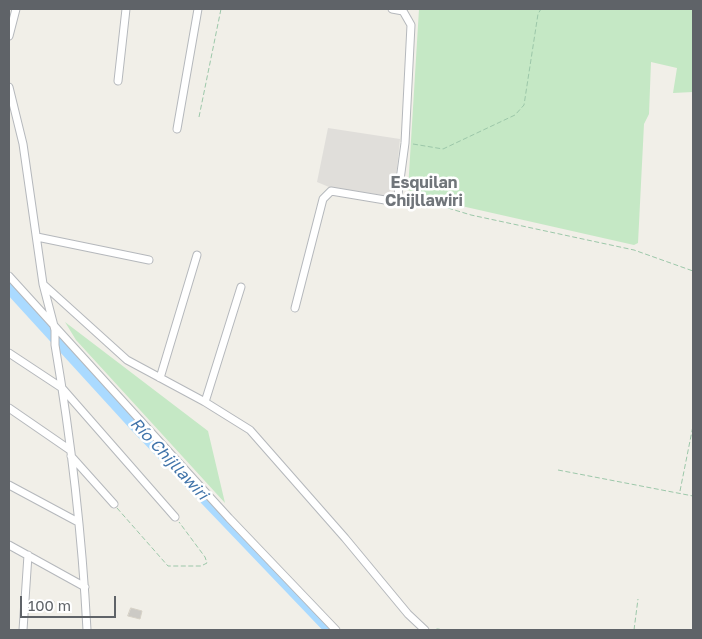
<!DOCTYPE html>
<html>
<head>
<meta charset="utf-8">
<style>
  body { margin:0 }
  #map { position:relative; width:702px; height:639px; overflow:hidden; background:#f1efe8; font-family:"Golos Text",sans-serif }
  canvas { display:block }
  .frame { position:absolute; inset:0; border:10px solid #5f6368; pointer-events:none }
  .scale { position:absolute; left:20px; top:596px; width:96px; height:22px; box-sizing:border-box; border:2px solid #5f6368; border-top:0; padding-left:6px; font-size:15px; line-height:18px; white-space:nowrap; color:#5f6368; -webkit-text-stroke:4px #fff; paint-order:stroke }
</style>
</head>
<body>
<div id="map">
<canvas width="702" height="639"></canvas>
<div class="frame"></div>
<div class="scale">100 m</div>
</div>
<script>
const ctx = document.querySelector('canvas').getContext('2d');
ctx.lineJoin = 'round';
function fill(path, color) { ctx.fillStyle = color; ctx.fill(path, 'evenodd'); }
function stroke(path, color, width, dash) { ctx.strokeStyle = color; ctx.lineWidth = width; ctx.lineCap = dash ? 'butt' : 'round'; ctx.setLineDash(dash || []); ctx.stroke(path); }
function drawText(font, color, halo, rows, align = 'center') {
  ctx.font = font + ' "Golos Text",sans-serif'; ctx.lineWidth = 5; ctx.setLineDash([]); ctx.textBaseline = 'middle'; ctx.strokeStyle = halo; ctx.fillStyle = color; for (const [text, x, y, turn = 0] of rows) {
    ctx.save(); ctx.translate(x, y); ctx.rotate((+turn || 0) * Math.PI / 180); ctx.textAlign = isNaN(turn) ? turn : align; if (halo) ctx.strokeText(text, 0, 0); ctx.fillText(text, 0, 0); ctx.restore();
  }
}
const industrial = new Path2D(`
  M328,128L400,139L394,197L329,187L317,182Z`);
const green = new Path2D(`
  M419,9H693V92L673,93L677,68L651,62L649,114L644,124L638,243L634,245L457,205L408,190Z
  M65,322L208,431L225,503L76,340Z`);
const river = new Path2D(`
  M9,288L135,426L330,630`);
const building = new Path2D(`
  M45,601H54V606H45Z
  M131,608L142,611L140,619L128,616Z`);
const path = new Path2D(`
  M199,117L221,9
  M413,144L443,149L515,115L524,105L538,14L541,9
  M405,195L471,215L634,250L693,271
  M558,470L693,496
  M680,491L693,426
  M117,508L168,566H201L207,563L205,557L179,522
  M435,630L437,629L447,630
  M634,630L638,599`);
const minor = new Path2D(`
  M9,36L16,9
  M118,81L126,9
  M9,87L23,144L43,284L55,330V345C71,439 82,535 87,630
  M177,129L198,9
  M37,237L149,260
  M9,276L229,518L336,630
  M44,285L127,360L205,402L250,430L345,538L408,614L425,630
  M295,308L323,199L331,191L397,202L405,143L411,25L403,11L392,9
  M9,353L62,388L175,517
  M160,378L197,255
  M205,402L241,287
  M9,408L70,450
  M71,456L114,504
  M9,485L78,522
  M9,545L85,587
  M23,630L28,555`);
const neighbourhoodNames = [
  ["Esquilan",424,183],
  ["Chijllawiri",424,201]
];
const waterNames = [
  ["Río Chijllawiri",169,459,47]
];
fill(industrial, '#e0deda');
fill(green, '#c5e8c5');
stroke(river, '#aadaff', 11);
fill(building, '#cccac5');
stroke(building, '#d6d1c6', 1);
stroke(minor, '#b5b8bc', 9);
stroke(path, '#9cc7a9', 1, [5, 2.5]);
stroke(minor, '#fff', 7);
drawText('bold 16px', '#70757a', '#fff', neighbourhoodNames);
drawText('italic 16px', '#4174aa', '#fff', waterNames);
</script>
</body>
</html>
